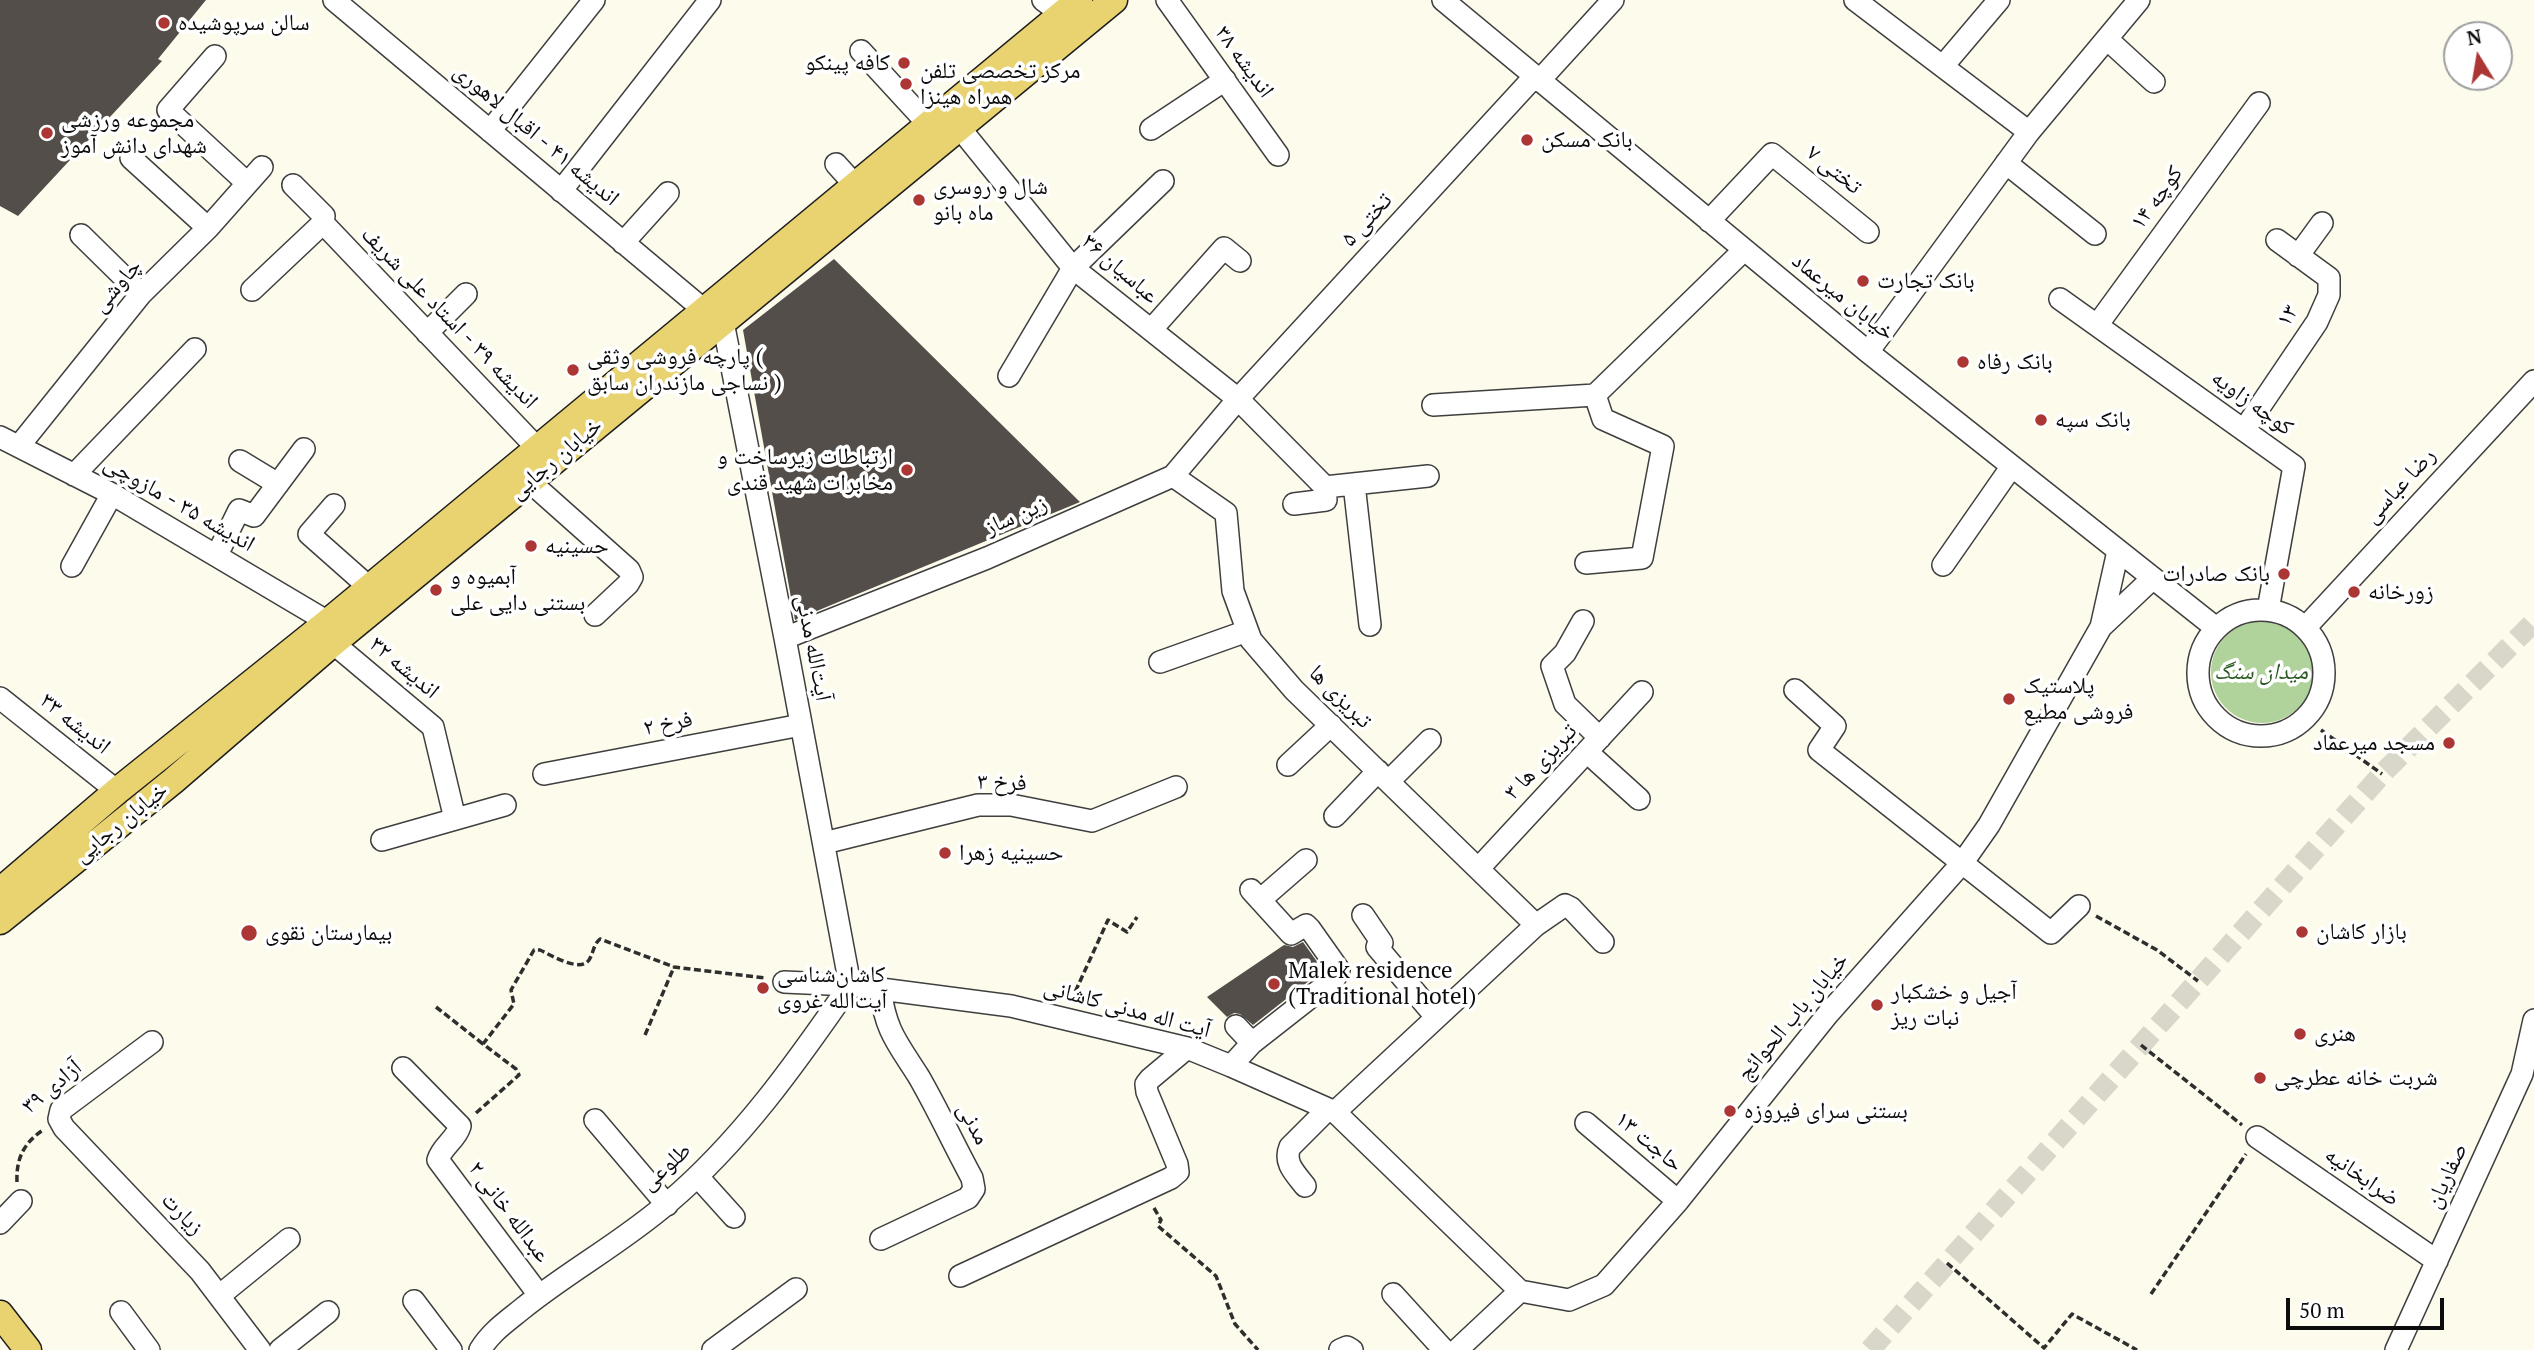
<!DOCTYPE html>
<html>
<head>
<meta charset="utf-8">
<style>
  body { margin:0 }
  #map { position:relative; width:2534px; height:1350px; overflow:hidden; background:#fdfbec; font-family:"PT Serif",serif }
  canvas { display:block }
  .north { position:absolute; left:2443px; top:21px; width:70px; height:70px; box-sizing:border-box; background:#fff; border:2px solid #9e9e9e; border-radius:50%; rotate:349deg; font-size:19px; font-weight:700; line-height:28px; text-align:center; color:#0c0c0c }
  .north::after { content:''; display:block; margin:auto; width:24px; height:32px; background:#ab3634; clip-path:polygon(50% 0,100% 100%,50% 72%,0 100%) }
  .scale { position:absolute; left:2286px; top:1298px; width:158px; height:32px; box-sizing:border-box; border:4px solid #0c0c0c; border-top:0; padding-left:9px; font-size:21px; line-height:24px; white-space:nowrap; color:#0c0c0c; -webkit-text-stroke:5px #fff; paint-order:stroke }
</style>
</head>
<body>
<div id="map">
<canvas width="2534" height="1350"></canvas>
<div class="north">N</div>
<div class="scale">50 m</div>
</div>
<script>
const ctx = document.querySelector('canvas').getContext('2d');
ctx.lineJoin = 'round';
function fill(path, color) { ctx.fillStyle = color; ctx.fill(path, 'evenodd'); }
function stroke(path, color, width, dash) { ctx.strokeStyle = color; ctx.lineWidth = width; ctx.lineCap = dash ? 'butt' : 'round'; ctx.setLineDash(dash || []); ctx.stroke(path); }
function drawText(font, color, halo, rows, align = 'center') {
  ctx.font = font + ' "PT Serif","Noto Naskh Arabic",serif'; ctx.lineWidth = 7; ctx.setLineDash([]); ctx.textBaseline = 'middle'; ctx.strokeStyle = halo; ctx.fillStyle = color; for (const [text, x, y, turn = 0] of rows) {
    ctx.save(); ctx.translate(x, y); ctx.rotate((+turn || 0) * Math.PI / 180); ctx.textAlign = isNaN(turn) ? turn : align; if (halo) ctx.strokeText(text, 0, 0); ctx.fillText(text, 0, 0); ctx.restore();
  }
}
const forest = new Path2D(`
  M2211 672a51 51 0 1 1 102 0a51 51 0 1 1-102 0Z`);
const building = new Path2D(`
  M0,0H206L158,59L162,61L18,216L0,206Z
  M834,259L1080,502L795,620L743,330Z
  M1303,942L1323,970L1253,1025L1240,1014L1234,1013L1227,1017L1207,997L1284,945L1293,947Z`);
const minorTunnel = new Path2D(`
  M1870,1350L2382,774L2534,622`);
const path = new Path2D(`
  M2321,730L2382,774
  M2096,916L2157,950L2198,981
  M1071,1001L1108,920L1127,932L1137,917
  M436,1007L483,1044
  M645,1035L674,967
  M2141,1045L2242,1125
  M476,1113L519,1075L516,1069L483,1044L514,1004L511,990L534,950H540C551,955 580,973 589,960C594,952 593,945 600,939L674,967L765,978
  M17,1182C16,1158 24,1143 43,1130
  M1154,1208L1161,1220L1158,1226L1216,1276L1235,1324L1258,1350
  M1947,1263L2044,1348L2072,1314L2137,1350
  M2151,1294L2246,1154`);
const minor = new Path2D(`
  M334,0L704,310
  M1043,0L1062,14
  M1167,0L1278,155
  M1443,0L1868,352L2216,628
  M1855,0L2029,132
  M2107,39L2154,82
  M861,51L929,125
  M215,56L168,110L247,183
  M1943,66L1999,0
  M1539,81L1613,0
  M959,127L1073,268L1238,399L1325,487L1428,476
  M1151,129L1225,80
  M490,131L594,0
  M131,158L208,228
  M2006,163L2095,234
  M836,164L855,185
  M293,185L324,216L323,223
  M561,191L710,0
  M1709,221L1772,154L1868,232
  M323,223L538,449
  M81,235L141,294
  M623,243L668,193
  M2298,256L2322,223
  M252,290L323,223
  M2060,299L2294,466L2268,610
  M723,322L785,638L850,985
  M2098,324L2259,103
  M1151,330L1224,248L1240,261
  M427,333L466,294
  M1868,352L2029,132L2139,0
  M1009,376L1073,268L1163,181
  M1433,405L1595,395L1744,250
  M2244,430L2317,322L2329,295V278L2277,240
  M0,437L112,494L328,622
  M19,446L141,294L208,228L262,167
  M240,461L278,484
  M74,475L195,349
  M1173,476L1226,513L1233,591L1251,640L1294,690L1536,925
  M529,481L629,570L632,577L628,584L595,615
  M1354,484L1370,625
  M1294,504L1326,500L1325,487
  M334,505L309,534L370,588
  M217,555L239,510L254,516L304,449
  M1586,563L1642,558L1663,446L1603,419L1595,395
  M1943,565L2012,466
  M72,566L112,494
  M2198 673a63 63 0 1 1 126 0a63 63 0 1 1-126 0Z
  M1583,621L1565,653L1552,666L1565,704L1600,738
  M2101,627L2153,578
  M2305,628L2534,381
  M785,638L987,558L1173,476L1238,399L1534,77
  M333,643L433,727L455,819
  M1160,662L1247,631
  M1795,690L1835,726L1819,750L2051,933L2079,906
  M0,698L117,791
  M1587,752L1639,799
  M1288,765L1331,725
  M544,774L801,725
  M1389,781L1430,740
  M1335,816L1378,771
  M382,840L505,805
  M824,843L978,805H1011L1092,821L1176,787
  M1479,868L1642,692
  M1260,900L1306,860
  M1363,915L1382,943L1377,947L1436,1017
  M784,982L850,985L1011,1006L1187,1048L1231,1066L1335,1112L1520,1291
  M880,989C886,1032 897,1042 919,1077C938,1110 954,1145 972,1178L974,1189L968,1198L881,1239
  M1236,1026L1252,1043
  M152,1042L61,1110L59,1119L64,1128L200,1271L260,1350
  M1231,1066L1252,1043L1335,978L1339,970L1310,929L1306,925L1291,934L1251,890
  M403,1068L460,1126C456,1140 442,1146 438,1160L539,1295
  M1335,1112L1536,925L1565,905L1571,908L1603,942
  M595,1120L667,1205
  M1586,1123L1678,1201
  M2257,1137L2437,1261
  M698,1177L734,1217
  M1305,1186C1296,1174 1283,1163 1290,1147L1328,1109
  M0,1223L21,1201
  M960,1276L1171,1178L1178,1172L1177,1164L1147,1092L1146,1084L1150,1079L1187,1048
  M1393,1294L1444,1350
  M219,1296L289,1239
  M414,1301L451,1350
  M121,1312L149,1350
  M280,1350L328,1312
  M480,1350C491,1332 506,1322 522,1309C569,1271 623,1242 669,1202C741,1141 796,1063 850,985
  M713,1350L796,1289
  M1340,1350L1347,1347L1352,1350
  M1457,1350L1520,1291L1569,1300L1604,1285L1678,1201L1828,1014L1963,862L1989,825L2101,627L2118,551
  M2396,1350L2522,1074L2534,1020`);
const major = new Path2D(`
  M0,891L117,791L328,622L1079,0
  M0,921L173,781L333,643L1114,0
  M0,1314L28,1350`);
const markers = [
  [164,23,7,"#ab3634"],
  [904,63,7,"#ab3634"],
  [906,84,7,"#ab3634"],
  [47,133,7,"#ab3634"],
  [1527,140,7,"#ab3634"],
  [919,200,7,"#ab3634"],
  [1863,281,7,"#ab3634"],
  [1963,362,7,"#ab3634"],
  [573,370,7,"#ab3634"],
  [2041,420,7,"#ab3634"],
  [907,470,7,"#ab3634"],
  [531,546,7,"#ab3634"],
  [2284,574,7,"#ab3634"],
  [436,590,7,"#ab3634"],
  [2354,592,7,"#ab3634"],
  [2009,699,7,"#ab3634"],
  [2449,743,7,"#ab3634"],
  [945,853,7,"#ab3634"],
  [2302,932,7,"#ab3634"],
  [249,933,9,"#ab3634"],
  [1274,984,7,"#ab3634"],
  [763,988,7,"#ab3634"],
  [1877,1005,7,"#ab3634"],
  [2300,1034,7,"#ab3634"],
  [2260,1078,7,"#ab3634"],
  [1730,1111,7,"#ab3634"]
];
const poiNames = [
  ["سالن سرپوشیده",178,23],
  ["کافه پینکو",890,63,"right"],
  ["مرکز تخصصی تلفن",920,71],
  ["همراه هینزا",920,97],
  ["مجموعه ورزشی",61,120],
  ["شهدای دانش آموز",61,146],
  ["بانک مسکن",1541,140],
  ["شال و روسری",933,187],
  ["ماه بانو",933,213],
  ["بانک تجارت",1877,281],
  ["پارچه فروشی وثقی (",587,357],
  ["نساجی مازندران سابق )",587,383],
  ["بانک رفاه",1977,362],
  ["بانک سپه",2055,420],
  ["ارتباطات زیرساخت و",893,457,"right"],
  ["مخابرات شهید قندی",893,483,"right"],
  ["حسینیه",545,546],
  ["بانک صادرات",2270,574,"right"],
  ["آبمیوه و",450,577],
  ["بستنی دایی علی",450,603],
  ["زورخانه",2368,592],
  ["پلاستیک",2023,686],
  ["فروشی مطیع",2023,712],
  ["مسجد میرعماد",2435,743,"right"],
  ["حسینیه زهرا",959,853],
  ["بازار کاشان",2316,932],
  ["بیمارستان نقوی",265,933],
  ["Malek residence",1288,971],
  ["(Traditional hotel)",1288,997],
  ["کاشان‌شناسی",777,975],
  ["آیت‌الله غروی",777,1001],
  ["آجیل و خشکبار",1891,992],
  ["نبات ریز",1891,1018],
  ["هنری",2314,1034],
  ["شربت خانه عطرچی",2274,1078],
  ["بستنی سرای فیروزه",1744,1111]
];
const streetNames = [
  ["اندیشه ۳۸",1244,62,54],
  ["اندیشه ۴۱ - اقبال لاهوری",536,135,40],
  ["تختی ۷",1834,170,39],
  ["کوچه ۱۴",2157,198,-54],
  ["تختی ۵",1367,220,-48],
  ["عباسیان ۳۶",1120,269,41],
  ["چاوشی",117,286,-49],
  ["خیابان میرعماد",1843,297,39],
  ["۱۳",2288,316,-59],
  ["اندیشه ۳۹ - استاد علی شریف",449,318,46],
  ["کوچه زاویه",2252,403,36],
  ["خیابان رجایی",556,459,-40],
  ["رضا عباسی",2400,486,-47],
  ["اندیشه ۳۵ - مازوچی",179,504,30],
  ["زین ساز",1016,516,-24],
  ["آیت‌الله مدنی",813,648,79],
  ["اندیشه ۳۲",404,668,40],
  ["تبریزی ها",1340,697,45],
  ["اندیشه ۳۳",75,724,39],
  ["فرخ ۲",668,724,-11],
  ["تبریزی ها ۳",1541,762,-47],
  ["فرخ ۳",1002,783,2],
  ["خیابان رجایی",121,823,-39],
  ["آیت اله مدنی کاشانی",1127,1009,15],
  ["خیابان باب الحوائج",1793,1017,-50],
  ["آزادی ۳۹",52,1087,-40],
  ["مدنی",973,1124,62],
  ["حاجت ۱۳",1649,1142,40],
  ["طلوعی",666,1167,-42],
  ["صفاریان",2447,1176,-65],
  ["ضرابخانیه",2362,1177,35],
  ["عبدالله خانی ۲",509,1212,53],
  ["زیارت",182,1214,46]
];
const parkNames = [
  ["میدان سنگ",2261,672]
];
fill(forest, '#b0d29b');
fill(building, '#534e49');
stroke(minorTunnel, '#d9d7ca', 21, [21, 10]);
stroke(minor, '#3f3f3f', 24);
stroke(major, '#1d1d1d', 29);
stroke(path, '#2e2e2e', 3.5, [7, 3.5]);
stroke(minor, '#fff', 21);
stroke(major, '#e9d370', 26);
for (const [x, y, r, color] of markers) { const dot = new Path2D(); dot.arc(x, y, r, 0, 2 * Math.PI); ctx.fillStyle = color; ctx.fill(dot); stroke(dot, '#fff', 2.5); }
drawText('23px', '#0c0c0c', '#fff', poiNames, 'left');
drawText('23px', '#0c0c0c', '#fff', streetNames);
drawText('italic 23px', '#2c5b24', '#fff', parkNames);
</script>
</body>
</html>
